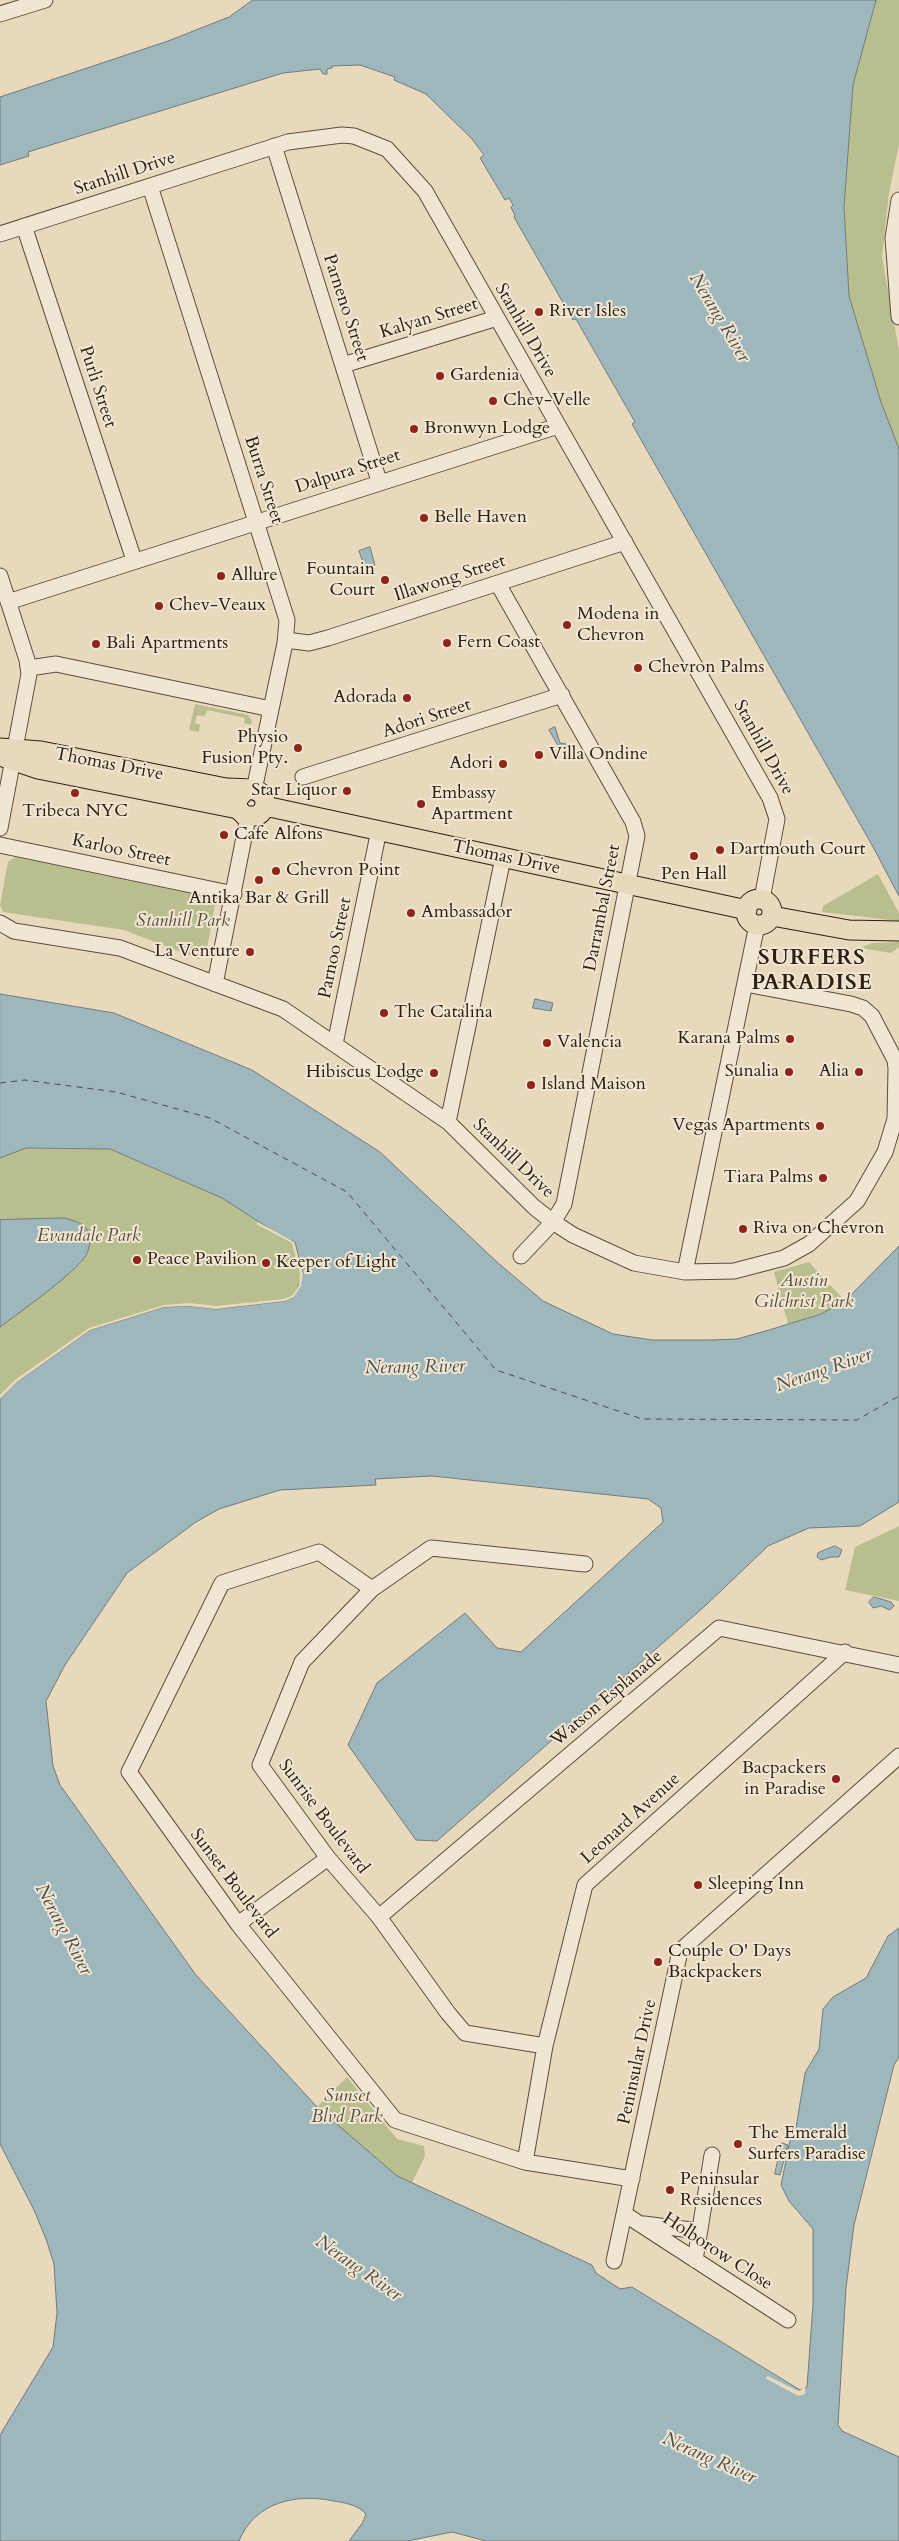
<!DOCTYPE html>
<html>
<head>
<meta charset="utf-8">
<style>
  body { margin:0 }
  canvas { display:block; background:#e8d9bc }
</style>
</head>
<body>
<canvas width="899" height="2541"></canvas>
<script>
const ctx = document.querySelector('canvas').getContext('2d');
ctx.lineJoin = 'round';
function fill(path, color) { ctx.fillStyle = color; ctx.fill(path, 'evenodd'); }
function stroke(path, color, width, dash) { ctx.strokeStyle = color; ctx.lineWidth = width; ctx.lineCap = dash ? 'butt' : 'round'; ctx.setLineDash(dash || []); ctx.stroke(path); }
function drawText(font, color, halo, rows, align = 'center') {
  ctx.font = font + ' Cardo,serif'; ctx.lineWidth = 4; ctx.setLineDash([]); ctx.textBaseline = 'middle'; ctx.strokeStyle = halo; ctx.fillStyle = color; for (const [text, x, y, turn = 0] of rows) {
    ctx.save(); ctx.translate(x, y); ctx.rotate((+turn || 0) * Math.PI / 180); ctx.textAlign = isNaN(turn) ? turn : align; if (halo) ctx.strokeText(text, 0, 0); ctx.fillText(text, 0, 0); ctx.restore();
  }
}
const green = new Path2D(`
  M876,0H899V145L889,193L882,257L899,350V449L881,402L849,296L844,207L853,85Z
  M195,704L248,715L252,721L251,725L244,723L245,718L207,710L205,716L197,715L195,723L200,725L199,732L189,730Z
  M15,857L210,898L215,904L206,954L199,959L124,930L3,912L0,905L8,862Z
  M878,874L899,913V921L822,912L823,906Z
  M899,942V947L891,953L860,948L872,943Z
  M26,1148L109,1149L222,1198L284,1238L294,1242L303,1274L298,1293L285,1301L216,1309L189,1306L17,1382L0,1399V1158Z
  M809,1262L845,1301L825,1312L788,1324L774,1272Z
  M899,1526V1601L845,1590L855,1547Z
  M347,2077L397,2139L424,2146L425,2156L412,2183L397,2176L317,2107Z`);
const water = new Path2D(`
  M253,0H876L853,85L844,207L849,296L881,402L899,449V896L872,845L632,424L635,422L576,319L573,320L514,217L515,216L511,207L513,205L509,198L505,200L480,158L484,155L472,139L426,94L394,80L395,77L360,65L332,66V68L327,69V74H323L320,69L283,73L28,152L29,156L0,165V97L168,41L229,17Z
  M370,547L375,565L365,568L359,551Z
  M555,727L560,743L566,744L569,749L567,751L568,754L564,756L549,730Z
  M0,994L114,1013L252,1070L380,1152L497,1262L543,1301L613,1334L652,1340H711L737,1339L769,1330L821,1314L845,1301L899,1246V1502L860,1526L809,1528L768,1546L705,1606L437,1841L416,1840L348,1745L377,1683L465,1613L497,1648L521,1652L663,1522L661,1508L648,1499L432,1476L375,1479L376,1485L280,1490L219,1509L196,1522L127,1573L65,1665L46,1701L53,1766L60,1785L196,1975L317,2107L397,2176L592,2265L596,2273L620,2289L632,2287L800,2390L807,2387L813,2304V2229L789,2201L781,2185L790,2141L796,2128L805,2073L819,2049L823,2009L833,1997L866,1978L888,1936L899,1928V2057L894,2065L854,2225L846,2288L838,2425L842,2431L899,2457V2541H486L452,2532L407,2541H349L363,2522L366,2514C358,2505 346,2503 334,2501C296,2493 255,2502 239,2541H0V2435L53,2347L57,2313L54,2264L46,2239L34,2210L0,2144V1399L17,1382L90,1330L164,1307L189,1306L216,1309L285,1301L294,1297L303,1274L295,1242L284,1238L222,1198L110,1149L26,1148L0,1158Z
  M535,999L553,1003L551,1011L533,1008Z
  M65,1218C73,1221 83,1222 88,1231C92,1238 89,1251 85,1257C65,1281 25,1308 0,1327V1220Z
  M835,1546L842,1550L839,1557H831L821,1560L817,1557L818,1553Z
  M874,1597L891,1602L894,1606L890,1610L881,1606L873,1608L869,1602Z
  M782,2143L788,2145L780,2175L775,2174Z`);
const pier = new Path2D(`
  M258,1222L294,1242L303,1274L301,1286L294,1297L285,1301L216,1309L189,1306L164,1307L90,1330L17,1382L0,1399V1395L15,1380L89,1328L164,1305L189,1303L216,1306L284,1299L293,1295L299,1285L300,1274L292,1243L256,1224Z
  M807,2346L805,2394L798,2396L765,2378L768,2376L798,2391L801,2390L804,2386Z`);
const ferry = new Path2D(`
  M0,1083L25,1080L116,1092L210,1118L347,1192L496,1370L642,1419L857,1420L899,1396`);
const minor = new Path2D(`
  M0,14L45,0
  M274,146L379,481
  M150,186L287,620L285,643L254,790
  M899,200L893,238L899,317
  M24,226L134,560
  M0,234L288,142L342,135L354,136L387,149L425,191L770,798L777,819L762,899
  M343,365L497,318
  M0,576L27,660L29,674L0,828
  M498,584L633,822L637,836L564,1204L553,1222L521,1256
  M8,602L558,426
  M286,640L309,643L328,638L625,542
  M29,668L56,664L271,709
  M303,777L562,695
  M0,845L234,894
  M0,923L14,931L120,948L283,1009L448,1122L534,1207L553,1222L573,1235L634,1263L685,1272L757,925
  M215,984L248,817
  M335,1044L379,830
  M448,1122L503,858
  M685,1272L734,1271L784,1258L809,1244L857,1201L885,1152L895,1119L896,1068L895,1060L872,1016L863,1008L851,1004L745,984
  M372,1589L319,1552L222,1583L129,1772L238,1924L395,2120L525,2162L632,2179
  M379,1917L719,1628L899,1665
  M238,1924L328,1858
  M545,2046L465,2033L448,2013L379,1917L328,1858L260,1765L302,1662L372,1589L431,1548L585,1564
  M525,2162L545,2046L585,1885L845,1652
  M626,2215L788,2320
  M644,2224L699,2231
  M695,2260L712,2155
  M614,2261L680,1951L899,1756`);
const major = new Path2D(`
  M0,748L41,751L226,788C238,789 265,785 265,803C265,809 262,813 257,816H245L238,809L237,800L246,790
  M0,756L38,769L238,809
  M265,806L747,910
  M746 912a13 13 0 1 1 26 0a13 13 0 1 1-26 0Z
  M772,916L849,930L899,931`);
const markers = [
  [539,312,5,"#8f2418"],
  [440,376,5,"#8f2418"],
  [493,401,5,"#8f2418"],
  [414,429,5,"#8f2418"],
  [424,518,5,"#8f2418"],
  [221,576,5,"#8f2418"],
  [385,580,5,"#8f2418"],
  [159,606,5,"#8f2418"],
  [567,625,5,"#8f2418"],
  [447,643,5,"#8f2418"],
  [96,644,5,"#8f2418"],
  [638,668,5,"#8f2418"],
  [407,698,5,"#8f2418"],
  [298,748,5,"#8f2418"],
  [539,755,5,"#8f2418"],
  [503,764,5,"#8f2418"],
  [347,791,5,"#8f2418"],
  [75,793,5,"#8f2418"],
  [421,804,5,"#8f2418"],
  [224,835,5,"#8f2418"],
  [720,850,5,"#8f2418"],
  [694,856,5,"#8f2418"],
  [276,871,5,"#8f2418"],
  [259,880,5,"#8f2418"],
  [411,913,5,"#8f2418"],
  [250,952,5,"#8f2418"],
  [384,1013,5,"#8f2418"],
  [790,1039,5,"#8f2418"],
  [547,1043,5,"#8f2418"],
  [789,1072,5,"#8f2418"],
  [859,1072,5,"#8f2418"],
  [434,1073,5,"#8f2418"],
  [531,1085,5,"#8f2418"],
  [820,1126,5,"#8f2418"],
  [823,1178,5,"#8f2418"],
  [743,1229,5,"#8f2418"],
  [137,1260,5,"#8f2418"],
  [266,1263,5,"#8f2418"],
  [836,1779,5,"#8f2418"],
  [698,1885,5,"#8f2418"],
  [658,1962,5,"#8f2418"],
  [738,2144,5,"#8f2418"],
  [670,2190,5,"#8f2418"]
];
const streetNames = [
  ["Stanhill Drive",125,174,-18],
  ["Parneno Street",345,308,72],
  ["Kalyan Street",429,319,-17],
  ["Stanhill Drive",525,331,60],
  ["Purli Street",97,387,72],
  ["Dalpura Street",348,472,-18],
  ["Burra Street",263,480,72],
  ["Illawong Street",450,579,-18],
  ["Adori Street",427,719,-18],
  ["Stanhill Drive",763,748,61],
  ["Thomas Drive",109,765,11],
  ["Karloo Street",121,851,12],
  ["Thomas Drive",506,858,12],
  ["Darrambal Street",603,908,-79],
  ["Parnoo Street",336,948,-78],
  ["Stanhill Drive",513,1159,44],
  ["Watson Esplanade",607,1699,-40],
  ["Sunrise Boulevard",323,1817,53],
  ["Leonard Avenue",631,1819,-42],
  ["Sunset Boulevard",233,1884,53],
  ["Peninsular Drive",638,2062,-78],
  ["Holborow Close",717,2252,33]
];
const poiNames = [
  ["River Isles",549,312],
  ["Gardenia",450,376],
  ["Chev-Velle",503,401],
  ["Bronwyn Lodge",424,429],
  ["Belle Haven",434,518],
  ["Fountain",375,570,"right"],
  ["Court",375,591,"right"],
  ["Allure",231,576],
  ["Chev-Veaux",169,606],
  ["Modena in",577,615],
  ["Chevron",577,636],
  ["Fern Coast",457,643],
  ["Bali Apartments",106,644],
  ["Chevron Palms",648,668],
  ["Adorada",397,698,"right"],
  ["Physio",288,738,"right"],
  ["Fusion Pty.",288,759,"right"],
  ["Villa Ondine",549,755],
  ["Adori",493,764,"right"],
  ["Star Liquor",337,791,"right"],
  ["Embassy",431,794],
  ["Apartment",431,815],
  ["Tribeca NYC",75,812,"center"],
  ["Cafe Alfons",234,835],
  ["Dartmouth Court",730,850],
  ["Chevron Point",286,871],
  ["Pen Hall",694,875,"center"],
  ["Antika Bar & Grill",259,899,"center"],
  ["Ambassador",421,913],
  ["La Venture",240,952,"right"],
  ["The Catalina",394,1013],
  ["Karana Palms",780,1039,"right"],
  ["Valencia",557,1043],
  ["Sunalia",779,1072,"right"],
  ["Alia",849,1072,"right"],
  ["Hibiscus Lodge",424,1073,"right"],
  ["Island Maison",541,1085],
  ["Vegas Apartments",810,1126,"right"],
  ["Tiara Palms",813,1178,"right"],
  ["Riva on Chevron",753,1229],
  ["Peace Pavilion",147,1260],
  ["Keeper of Light",276,1263],
  ["Bacpackers",826,1769,"right"],
  ["in Paradise",826,1790,"right"],
  ["Sleeping Inn",708,1885],
  ["Couple O' Days",668,1952],
  ["Backpackers",668,1973],
  ["The Emerald",748,2134],
  ["Surfers Paradise",748,2155],
  ["Peninsular",680,2180],
  ["Residences",680,2201]
];
const parkNames = [
  ["Stanhill Park",183,922],
  ["Evandale Park",89,1237],
  ["Austin",804,1282],
  ["Gilchrist Park",804,1303],
  ["Sunset",347,2097],
  ["Blvd Park",347,2118]
];
const waterNames = [
  ["Nerang River",719,318,59],
  ["Nerang River",415,1368,-1],
  ["Nerang River",824,1371,-19],
  ["Nerang River",63,1930,62],
  ["Nerang River",358,2269,35],
  ["Nerang River",709,2459,24]
];
const districtNames = [
  ["SURFERS",812,959],
  ["PARADISE",812,984]
];
fill(green, '#b9be8e');
fill(water, '#9eb7bd');
stroke(water, '#717b79', 1);
fill(pier, '#e8d9bc');
stroke(ferry, '#4f4d46', 1, [6, 5]);
stroke(minor, '#5c4e3d', 17);
stroke(major, '#2d2013', 21);
stroke(minor, '#f0e6d3', 15);
stroke(major, '#e8d9bc', 19);
for (const [x, y, r, color] of markers) { const dot = new Path2D(); dot.arc(x, y, r, 0, 2 * Math.PI); ctx.fillStyle = color; ctx.fill(dot); stroke(dot, '#f0e6d3', 2); }
drawText('18px', '#2d2013', '#f0e6d3', streetNames);
drawText('18px', '#2d2013', '#f0e6d3', poiNames, 'left');
drawText('italic 18px', '#574f38', '#f0e6d3', parkNames);
drawText('italic 19px', '#4f4d46', '#f0e6d3', waterNames);
ctx.letterSpacing = '1px';
drawText('bold 22px', '#2d2013', '#f0e6d3', districtNames);
ctx.letterSpacing = '0px';
</script>
</body>
</html>
